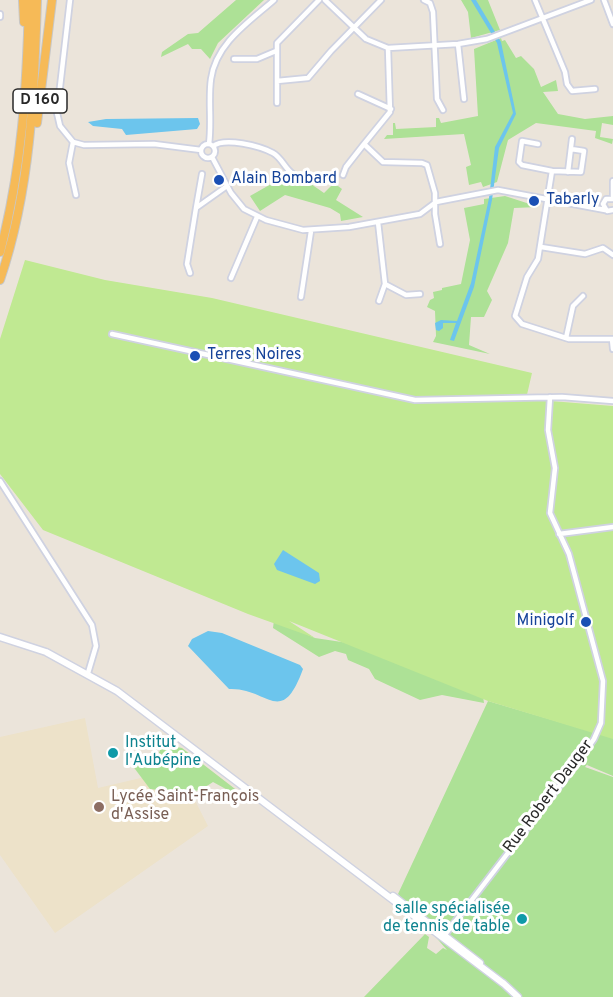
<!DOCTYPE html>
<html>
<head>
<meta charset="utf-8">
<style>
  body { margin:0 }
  canvas { display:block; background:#ebe4da }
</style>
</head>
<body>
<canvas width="613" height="997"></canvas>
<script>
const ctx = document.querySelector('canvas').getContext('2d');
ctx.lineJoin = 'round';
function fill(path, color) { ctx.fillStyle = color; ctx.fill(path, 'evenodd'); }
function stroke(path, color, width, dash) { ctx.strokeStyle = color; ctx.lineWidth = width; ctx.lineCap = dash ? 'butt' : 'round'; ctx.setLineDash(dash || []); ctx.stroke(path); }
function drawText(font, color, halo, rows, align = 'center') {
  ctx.font = font + ' Overpass,sans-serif'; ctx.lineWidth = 6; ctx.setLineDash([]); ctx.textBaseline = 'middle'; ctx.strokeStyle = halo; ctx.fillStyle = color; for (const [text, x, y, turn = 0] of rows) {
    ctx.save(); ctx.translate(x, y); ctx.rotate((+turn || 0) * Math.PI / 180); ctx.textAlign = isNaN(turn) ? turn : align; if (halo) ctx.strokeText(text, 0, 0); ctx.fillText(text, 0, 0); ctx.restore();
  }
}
const education = new Path2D(`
  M85,718L98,788L179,769L208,826L55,933L0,855V737Z`);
const green = new Path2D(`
  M236,0H264L218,43L210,59L201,49H192L188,44L161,57L162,52L188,34L198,33Z
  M461,0H488L500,30L471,38L468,12Z
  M501,38L502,41L505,40L516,58L521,56L534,69L541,87L556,80L558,91L543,92L558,114L585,119L613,116V125L602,123L600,137L613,139L612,144L595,138L596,131L536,123L508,140L497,182L483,187L481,182L469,185L466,167L471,165L464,134L384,139L387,135H393V123H395L396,129L436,127V118H439L441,123L478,116L474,49Z
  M287,175H298L324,193L334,183L342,189L336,200L363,217L341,221L340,214L330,208L285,195L260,211L250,196Z
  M505,196L539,207L514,208L508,243L487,291L492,300L484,317H471L469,345L490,354L433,342L436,336L435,311L427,307L430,300L434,298L433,292L442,290V288L461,284L470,240L464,208L484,204V199Z
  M274,620L315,638L375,647L481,683L484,703L442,695L420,700L375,679L369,669L348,660L346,654L335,651L319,657L273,628Z
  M488,701L613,738V776L587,765L590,761L585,767L613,777V997H364L425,934L429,937L427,948L436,954L443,948L447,950L398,894Z
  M163,744L182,748L239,792L235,794L213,782C191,798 175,792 150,789L132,765V758L156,759Z`);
const pitch = new Path2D(`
  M25,260L105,280L212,298L532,373L526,399L613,406V739L488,701L289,621L315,638L248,614L43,530L0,474V339Z`);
const water = new Path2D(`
  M471,0H476L501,42L516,114L499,148L492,200L474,287L454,341L450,340L456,323H443V328L439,331L436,330L435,323L441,320L457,321L471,283L489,198L495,147L513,113L497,43Z
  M198,118L200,124L197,129L126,135L122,129L93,126L88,122L106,119Z
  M283,550L319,573L320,581L315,584L277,570L274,564Z
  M208,631L222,633L300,665L303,669C281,729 268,687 229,689L188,646L192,639Z`);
const minor = new Path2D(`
  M70,0L57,113L60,126L73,142
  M319,0L277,43V81L308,78L331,51L381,0
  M325,0L366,39L388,48L458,44L487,39L591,0
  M424,0L430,3L433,12L437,99L443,110
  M535,0L565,72L567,84L572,91L595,89
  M604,0L613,24
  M0,14V17
  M458,44L464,99
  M388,48L390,112L364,144L383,162L422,163L427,165L435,193V214L440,244
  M234,59H257L276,51
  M277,81V103
  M358,94L391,109
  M73,142L84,145L154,144L201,150
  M73,142L69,163L76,195
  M201 151a7 7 0 1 1 14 0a7 7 0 1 1-14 0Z
  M209,144C212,122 208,100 211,79C216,43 249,22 274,0
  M538,144L522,141L519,162L522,165L552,171
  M213,146C225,137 260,146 273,153C282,158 285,169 293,174
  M571,149L584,151L581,172L552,171L538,259L527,277L515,316L522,324L569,339H613
  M212,157L231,193L244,209L266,220L303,230L349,227L420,214L436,202L498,190L605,210
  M568,172L572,139
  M343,175L346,167L364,144
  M613,181V196
  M613,199H606L603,204L607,211L613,210
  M196,208L202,174
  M378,222L385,284L379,301
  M541,247L585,254L603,248L613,255
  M190,273L187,264L196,208L227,186
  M231,278L257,217
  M385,284L406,295L420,294
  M301,297L311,231
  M112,334L415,400L562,397L613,401
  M566,338L573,306L583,296
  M612,339L613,349
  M0,481L92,625L96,646L88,673
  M559,534L613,527
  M444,936L578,762L594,739L601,723L603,681L569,554L550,513L555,468L548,430L550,397`);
const tertiary = new Path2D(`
  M0,637L46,652L117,691L504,984
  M393,896L480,963
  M503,983L518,997`);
const trunk = new Path2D(`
  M23,0L24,22
  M37,123L52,0
  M0,252C22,169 27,86 29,0
  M0,280C31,189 34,95 37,0`);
const markers = [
  [219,180,6,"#1a4fb4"],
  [534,201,6,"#1a4fb4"],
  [195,356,6,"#1a4fb4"],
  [586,622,6,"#1a4fb4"],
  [113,753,6,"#0f9aa8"],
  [99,807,6,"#8d6e63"],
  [522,919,6,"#0f9aa8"]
];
const shields = [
  [40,101,54]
];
const shieldNames = [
  ["D 160",40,101]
];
const transitNames = [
  ["Alain Bombard",231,180],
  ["Tabarly",546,201],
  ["Terres Noires",207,356],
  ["Minigolf",574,622,"right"]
];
const cultureNames = [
  ["Institut",125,744],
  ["l'Aubépine",125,762],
  ["salle spécialisée",510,910,"right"],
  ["de tennis de table",510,928,"right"]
];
const streetNames = [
  ["Rue Robert Dauger",549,797,-53]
];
const educationNames = [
  ["Lycée Saint-François",111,798],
  ["d'Assise",111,816]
];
fill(education, '#ede2c9');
fill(green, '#ade196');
fill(pitch, '#c0e992');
fill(water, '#6cc5ed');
stroke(minor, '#cfd2e1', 8);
stroke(tertiary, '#cfd2e1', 9);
stroke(trunk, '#c7c7c7', 10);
stroke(minor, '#fff', 4.5);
stroke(tertiary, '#fff', 6);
stroke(trunk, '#f6ba57', 8);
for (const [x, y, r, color] of markers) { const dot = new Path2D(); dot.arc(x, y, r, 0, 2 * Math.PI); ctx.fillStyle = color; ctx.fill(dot); stroke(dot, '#fff', 2); }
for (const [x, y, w] of shields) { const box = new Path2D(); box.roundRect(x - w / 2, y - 12, w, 24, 4.5); ctx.fillStyle = '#fff'; ctx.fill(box); stroke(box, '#282828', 1.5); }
drawText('bold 15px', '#282828', null, shieldNames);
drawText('16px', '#164399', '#fff', transitNames, 'left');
drawText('16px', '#0d838f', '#fff', cultureNames, 'left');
drawText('16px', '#282828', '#fff', streetNames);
drawText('16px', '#785e54', '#fff', educationNames, 'left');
</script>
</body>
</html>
